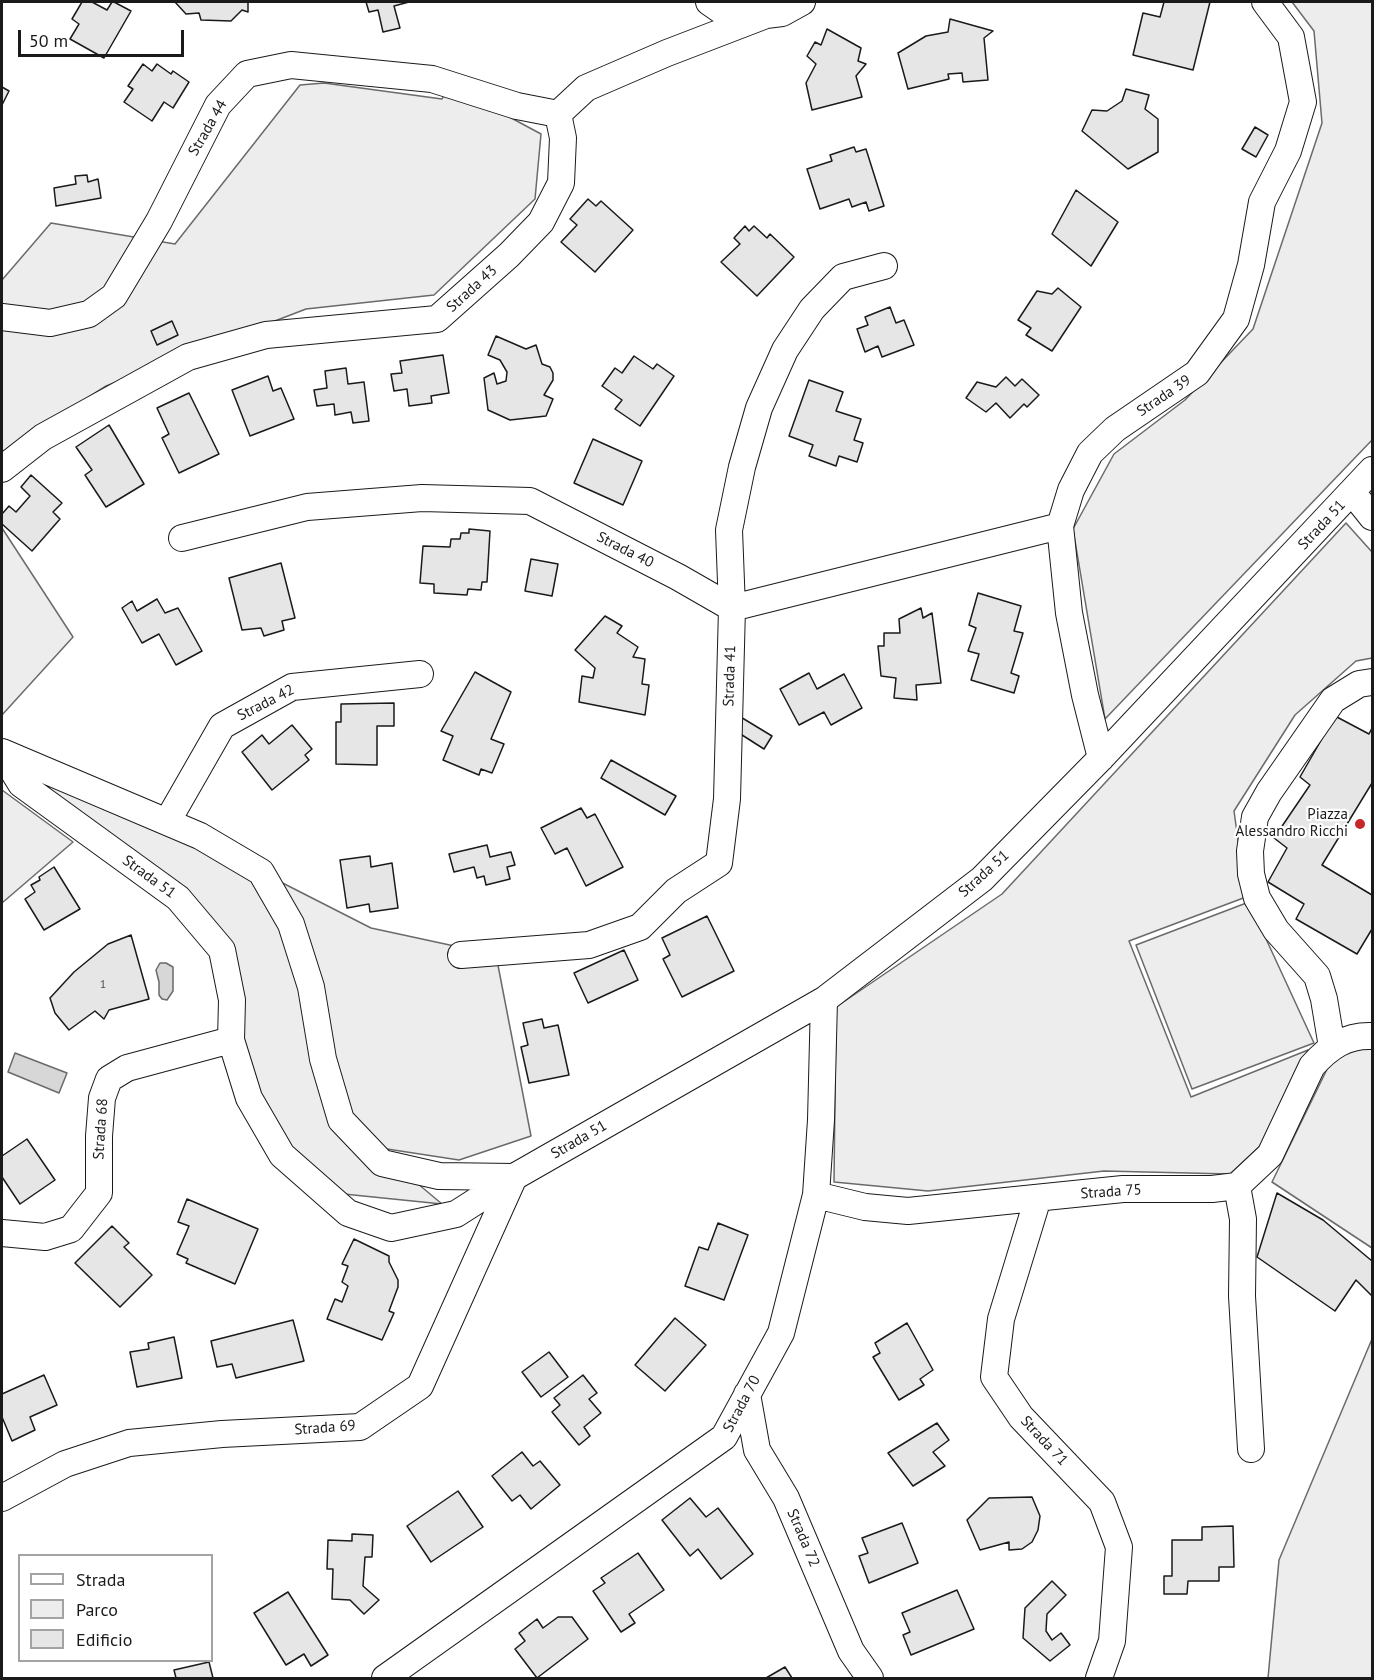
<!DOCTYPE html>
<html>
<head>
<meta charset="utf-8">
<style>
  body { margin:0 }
  #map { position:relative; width:1374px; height:1680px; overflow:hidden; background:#fff; font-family:"PT Sans",sans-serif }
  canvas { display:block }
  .frame { position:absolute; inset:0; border:3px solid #1a1a1a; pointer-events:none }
  .legend { position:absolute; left:18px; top:1554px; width:195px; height:108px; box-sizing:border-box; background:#fff; border:2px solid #a3a3a3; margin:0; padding:8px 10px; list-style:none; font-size:18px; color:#1a1a1a }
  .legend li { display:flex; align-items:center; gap:12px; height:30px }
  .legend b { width:30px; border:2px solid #a3a3a3 }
  .scale { position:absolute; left:18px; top:30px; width:166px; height:27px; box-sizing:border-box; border:3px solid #1a1a1a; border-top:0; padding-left:8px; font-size:18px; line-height:21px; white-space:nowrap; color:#1a1a1a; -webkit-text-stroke:4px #fff; paint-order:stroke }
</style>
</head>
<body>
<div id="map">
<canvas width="1374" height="1680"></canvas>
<div class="frame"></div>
<ul class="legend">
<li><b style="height:8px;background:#fff"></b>Strada</li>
<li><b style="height:16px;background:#ededed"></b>Parco</li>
<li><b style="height:16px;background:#e6e6e6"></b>Edificio</li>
</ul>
<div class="scale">50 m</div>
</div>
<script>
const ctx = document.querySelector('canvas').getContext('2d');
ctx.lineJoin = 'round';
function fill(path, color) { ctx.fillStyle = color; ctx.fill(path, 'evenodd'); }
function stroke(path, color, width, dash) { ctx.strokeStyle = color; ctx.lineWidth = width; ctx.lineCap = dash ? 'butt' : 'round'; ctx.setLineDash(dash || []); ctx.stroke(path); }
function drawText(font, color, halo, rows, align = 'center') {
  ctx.font = font + ' "PT Sans",sans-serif'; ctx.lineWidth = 4.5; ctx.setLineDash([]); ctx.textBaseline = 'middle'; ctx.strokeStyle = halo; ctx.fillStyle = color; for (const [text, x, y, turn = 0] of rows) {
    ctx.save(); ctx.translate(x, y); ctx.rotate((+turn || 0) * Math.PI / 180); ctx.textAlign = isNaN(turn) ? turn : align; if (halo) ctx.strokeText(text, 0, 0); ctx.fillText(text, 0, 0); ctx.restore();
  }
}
const green = new Path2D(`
  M1292,2H1372V440L1105,719L1073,529L1114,454L1185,400L1253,329L1322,123L1314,31Z
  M324,83L442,99L450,85L541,134L535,199L434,295L306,309L106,386L2,453V280L51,223L175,244L300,85Z
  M1346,523L1372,552V658L1356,661L1295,715L1234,811L1246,897L1129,941L1191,1097L1308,1050L1261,1145L1230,1174L1104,1171L928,1191L834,1182L836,1007L1002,894Z
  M2,528L73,637L2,715Z
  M2,752L261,872L371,928L496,955L531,1136L459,1160L374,1147L442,1204L324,1192L242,1078L222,950Z
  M2,790L73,842L2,903Z
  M1249,902L1314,1043L1192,1089L1136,945Z
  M1372,1043V1248L1272,1182L1332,1059Z
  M1372,1339V1678H1268L1279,1560Z`);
const water = new Path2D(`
  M160,963H166L173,967V991L167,1000L162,999L159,995V982L156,970Z
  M15,1053L67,1073L59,1093L8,1072Z`);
const building = new Path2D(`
  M82,2H92L107,10L112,2H114L131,11L104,58L70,39L79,24L72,19Z
  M175,2H248V12L242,10L231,21L201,20L199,13L186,14Z
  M366,2H409L394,6L400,28L383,32L378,10L369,12Z
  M1164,2H1210L1193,70L1133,55L1143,13L1160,17Z
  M950,19L993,31L984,38L988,80L963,82L962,73L948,74L949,79L908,89L898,53L926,36L948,32Z
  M827,29L861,48L858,61L866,64L856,76L862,97L812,110L806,83L816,64L807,56L815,42L821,45Z
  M143,64L152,71L157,64L171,74L173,71L189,82L173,108L164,102L152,121L124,102L133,89L128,86Z
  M2,87L9,91L2,105Z
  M1126,89L1149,95L1145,109L1158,119V152L1128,169L1082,131L1092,110L1107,111L1122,101Z
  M1255,127L1268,135L1256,157L1242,149Z
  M854,147L856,152L866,149L884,206L869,211L866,202L852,207L849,199L820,209L807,169L832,161L830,155Z
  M87,175L88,182L98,179L101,198L56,206L54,188L76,184L75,176Z
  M1076,190L1118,222L1091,266L1052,234Z
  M588,199L596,206L601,201L633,230L595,272L561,242L577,225L570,219Z
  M745,226L749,231L754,226L767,238L770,234L794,257L757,296L721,262L740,244L734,238Z
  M1058,288L1081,307L1052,351L1026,335L1031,328L1018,320L1037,291L1052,294Z
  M890,307L896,323L904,320L914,345L882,357L878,346L865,352L857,329L868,325L865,317Z
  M172,321L178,335L157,345L151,331Z
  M496,336L526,349L536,345L542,364L550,367L553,373V380L544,395L553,399L546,416L510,420L488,410L484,378L494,373L497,384L506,381L507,372L500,360L488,355Z
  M443,355L449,393L431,396L432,403L409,406L407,389L394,391L391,374L402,373L400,361Z
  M634,356L653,369L657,364L674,376L640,426L615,409L622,400L602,386L615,368L622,373Z
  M346,368L348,384L364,382L369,421L353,423L351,412L335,415L334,404L317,406L314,390L327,388L325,371Z
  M268,376L273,391L281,388L294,419L250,436L232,390Z
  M1006,377L1015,386L1022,379L1039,395L1027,407L1024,404L1010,418L996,403L986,412L966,398L977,382L996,387Z
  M809,380L843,392L836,411L861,419L854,440L863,443L857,462L839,456L836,466L809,456L813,445L789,436Z
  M189,393L219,454L179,473L162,438L169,434L157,408Z
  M109,425L144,484L106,507L85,475L92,470L76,447Z
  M593,439L642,461L623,505L574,483Z
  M31,475L62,503L53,512L60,519L32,551L2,524V514L9,506L16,512L30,496L21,487Z
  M469,529L490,531L487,582H482L481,590L468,589L467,595L434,593V584L420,583L423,546L450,547L451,539H460L461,533H469Z
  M531,559L558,564L552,596L525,591Z
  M281,563L295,618L282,621L284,630L264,636L261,628L242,630L229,578Z
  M978,593L1021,606L1014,631L1023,633L1011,673L1019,676L1014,693L971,680L979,654L968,651L976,628L969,625Z
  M157,599L165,613L178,608L202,651L176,665L159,634L142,643L122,608L132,601L137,611Z
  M921,608L923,618L932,613L941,683L916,685L917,700L894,698L896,678L881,676L878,646H884V633H900L899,619Z
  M605,616L622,626L617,633L638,647L633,657L645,659L642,684L649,685L645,715L579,702L582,676L593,678L595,668L575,650Z
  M475,672L511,692L491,739L504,744L492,773L481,769L479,775L443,760L453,736L441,731Z
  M809,673L817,689L844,674L862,708L831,725L824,712L799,725L780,689Z
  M394,703V726H377V765L336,764V722H341V704Z
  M739,716L772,736L764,749L731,728Z
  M1335,716L1369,734L1372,728V783L1322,865L1372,895V929L1357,954L1296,919L1304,904L1268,882L1287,848L1274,838L1310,785L1300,777Z
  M292,725L312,749L305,755L309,760L272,790L242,752L262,735L269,744Z
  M611,760L676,796L665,815L601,778Z
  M581,808L587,818L595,814L623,867L586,886L567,848L555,854L541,828Z
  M487,845L490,857L511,852L515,865L507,867L510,879L486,885L484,876L477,878L474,867L454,872L449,854Z
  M370,856L371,867L392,863L398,908L370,912L369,904L347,908L340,860Z
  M54,867L80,909L44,930L25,899L35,892L31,885L40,880L39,877Z
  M707,916L734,971L682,997L663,959L670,955L662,938Z
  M131,935L149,999L109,1010L104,1019L95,1011L69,1030L55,1013L50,998L74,972L108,944Z
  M624,950L638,980L588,1003L574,973Z
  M542,1019L544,1028L558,1025L569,1075L529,1083L521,1047L528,1045L523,1023Z
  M27,1139L55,1180L20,1204L2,1177V1156Z
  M1277,1193L1323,1220L1372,1261V1296L1356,1280L1335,1311L1257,1257Z
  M187,1199L258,1229L235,1284L186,1263L188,1259L177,1254L189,1226L178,1222Z
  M718,1223L748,1235L724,1300L685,1286L699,1247L708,1250Z
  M112,1226L129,1243L124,1247L152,1275L120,1307L75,1263Z
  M354,1239L389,1256V1262L398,1280V1287L389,1311L394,1313L382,1340L327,1319L335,1299L342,1302L348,1286L342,1282L348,1266L342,1264Z
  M675,1318L706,1345L665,1391L635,1365Z
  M293,1320L304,1361L236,1378L232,1364L217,1367L211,1341Z
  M907,1323L933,1370L920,1379L924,1385L899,1400L873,1357L880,1353L875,1343Z
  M174,1337L182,1378L137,1387L130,1352L149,1349L148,1343Z
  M549,1352L568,1377L541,1397L522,1372Z
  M44,1375L57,1405L30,1417L35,1430L12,1441L2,1417V1394Z
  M583,1375L597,1393L589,1399L601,1413L584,1427L590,1436L579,1445L552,1412L560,1405L554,1398Z
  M937,1423L949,1440L933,1452L945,1466L913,1486L888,1453Z
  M522,1452L533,1466L540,1461L560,1485L531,1509L520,1495L512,1501L492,1476Z
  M458,1491L483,1527L431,1562L407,1526Z
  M1032,1497L1040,1516L1038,1530L1032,1542L1022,1549L1009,1550V1542L980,1550L967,1520L989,1498Z
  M690,1498L706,1517L718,1508L753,1554L721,1579L698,1549L690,1556L662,1520Z
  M902,1523L918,1563L869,1583L859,1556L868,1553L862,1538Z
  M1233,1526L1234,1567H1219V1581H1188L1187,1594H1164V1576H1172V1540H1202V1527Z
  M352,1534L373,1535L372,1557H365L363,1586L379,1600L364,1614L350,1600L332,1599L333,1569H327L328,1540L352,1541Z
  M638,1553L664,1590L629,1614L635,1623L621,1632L593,1591L605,1583L601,1578Z
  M1052,1581L1066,1595L1047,1614L1046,1631L1052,1640L1061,1633L1070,1645L1050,1661L1023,1638L1025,1608Z
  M957,1590L974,1629L911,1655L903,1635L910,1632L902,1613Z
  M288,1592L328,1655L311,1666L304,1654L286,1665L254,1613Z
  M558,1617H572L588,1639L537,1678L515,1649L525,1641L519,1633L537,1619L543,1628Z
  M209,1662L213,1678H176L174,1670Z
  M785,1667L792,1678H766Z`);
const minor = new Path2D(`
  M709,2L722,11L760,15
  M2,317L50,323L89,314L114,296L159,221L218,105L247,74L291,65L432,79L517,106L558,114
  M2,469L43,437L188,357L266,335L437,319L509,255L541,222L561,183L563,138L558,114L586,88L667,53L766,15L782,13L802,2
  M1352,492L1372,517
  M182,538L307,507L422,498L530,501L678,577L732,608L1060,526
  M2,752L200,836L261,872L291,924L311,987L323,1059L341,1120L382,1163L439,1176L514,1177
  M2,753L21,784L178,898L222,950L232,1000L231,1040L249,1098L282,1155L348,1213L391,1228L456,1214L514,1177L824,1000L982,879L1101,758L1372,470
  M1101,758L1085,695L1069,613L1060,526L1071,490L1090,453L1115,429L1197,373L1236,319L1251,265L1262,202L1288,151L1303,102L1291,37L1265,2
  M167,822L222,726L292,687L420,674
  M461,955L589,945L640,927L676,891L719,863L727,799L732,608L729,530L742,467L759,408L785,350L812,309L843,277L884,266
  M1332,1047L1324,999L1317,976L1276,930L1257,898L1251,874L1250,851L1255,817L1269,792L1333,700L1359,684L1372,682
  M1237,1186L1243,1219L1242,1296L1251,1449
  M816,1195L865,1207L908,1211L1123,1189H1212L1237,1186L1270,1155L1312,1066C1329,1047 1346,1035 1372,1036
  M1038,1198L1001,1319L994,1377L1021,1417L1102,1502L1119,1547L1112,1641L1099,1678
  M2,1233L45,1237L71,1229L99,1193V1136L102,1098L109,1079L127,1068L231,1040
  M747,1394L757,1450L786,1498L851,1651L870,1678
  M2,1498L65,1464L129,1443L222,1434L360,1427L420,1386L514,1177
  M385,1678L724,1437L781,1333L816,1195L821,1120L824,1000`);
const markers = [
  [1360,824,6,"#c62828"]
];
const numberNames = [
  ["1",103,985]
];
const streetNames = [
  ["Strada 44",208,128,-60],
  ["Strada 43",472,289,-42],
  ["Strada 39",1164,396,-34],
  ["Strada 51",1322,525,-47],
  ["Strada 40",625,550,27],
  ["Strada 41",730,676,-88],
  ["Strada 42",266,703,-27],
  ["Strada 51",984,874,-42],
  ["Strada 51",149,877,36],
  ["Strada 68",101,1129,-86],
  ["Strada 51",579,1140,-30],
  ["Strada 75",1111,1192,-4],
  ["Strada 70",742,1404,-62],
  ["Strada 69",325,1428,-4],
  ["Strada 71",1044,1441,47],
  ["Strada 72",803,1538,67]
];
const poiNames = [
  ["Piazza",1348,815],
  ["Alessandro Ricchi",1348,832]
];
fill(green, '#ededed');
stroke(green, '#6a6a6a', 1.5);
fill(water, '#d7d7d7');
stroke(water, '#6a6a6a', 1.5);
fill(building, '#e6e6e6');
stroke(building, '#1a1a1a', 1.5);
stroke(minor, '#1a1a1a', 28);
stroke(minor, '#fff', 26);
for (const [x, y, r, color] of markers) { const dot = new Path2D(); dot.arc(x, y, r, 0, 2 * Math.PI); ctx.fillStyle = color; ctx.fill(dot); stroke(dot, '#fff', 2); }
drawText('12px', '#4d4d4d', null, numberNames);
drawText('15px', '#1a1a1a', '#fff', streetNames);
drawText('15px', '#1a1a1a', '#fff', poiNames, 'right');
</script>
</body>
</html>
